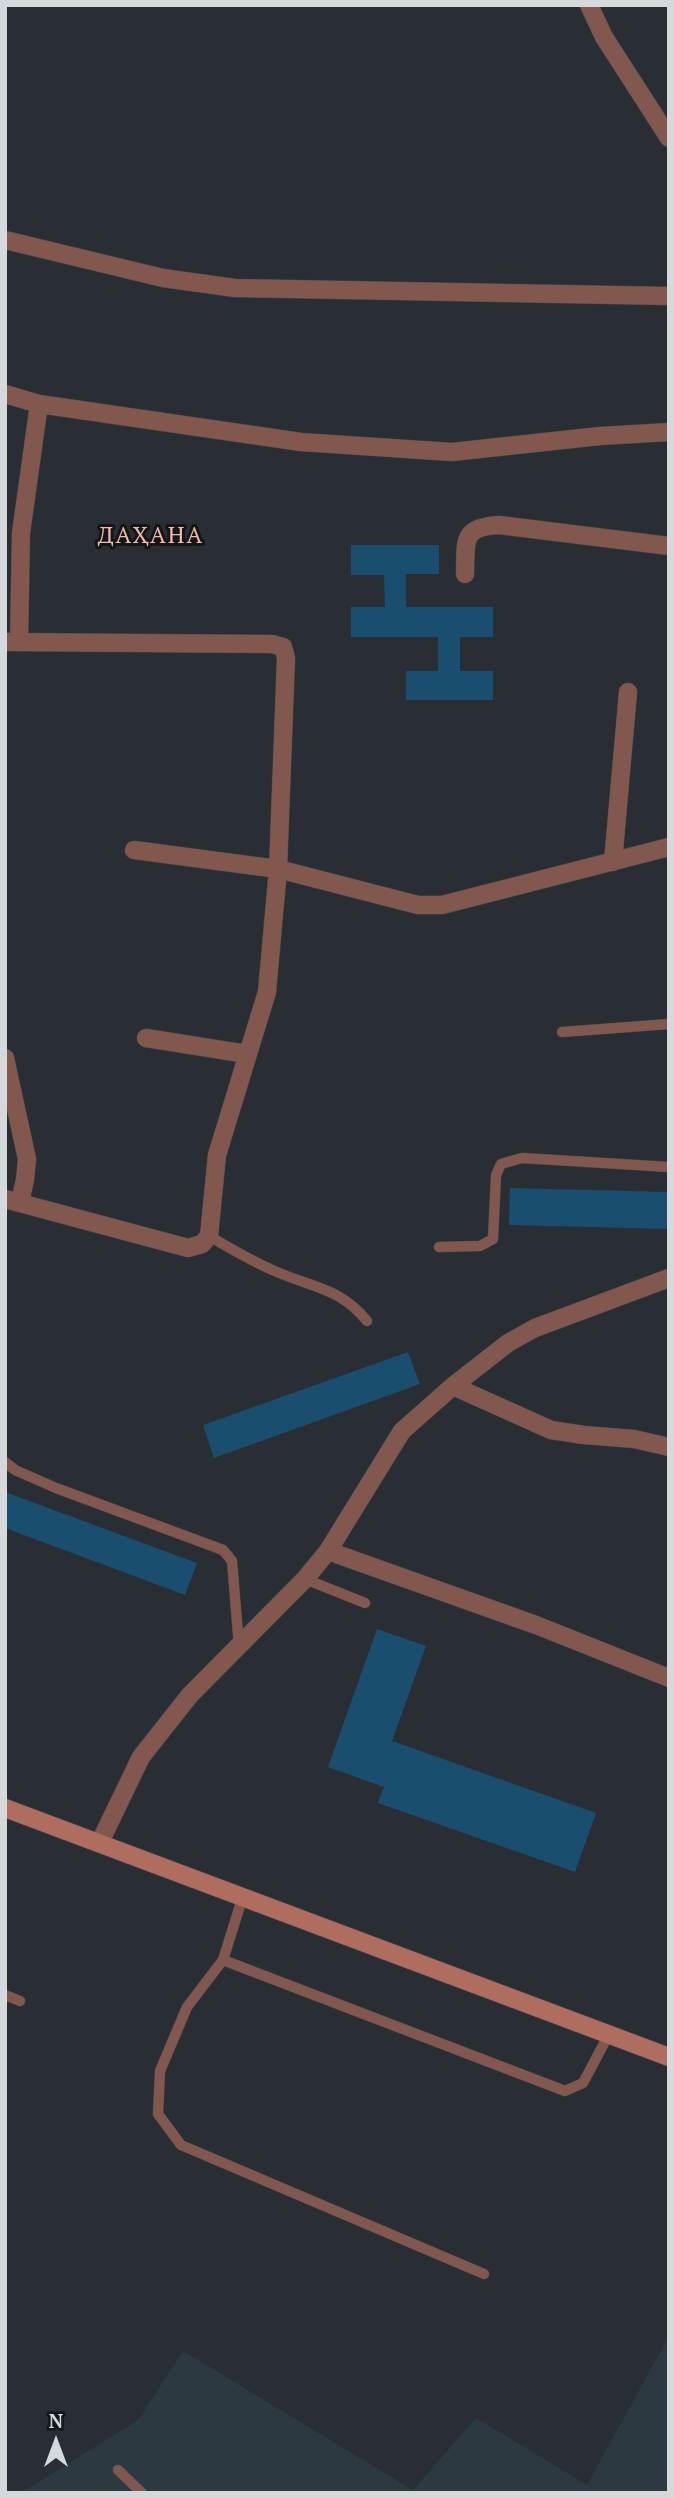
<!DOCTYPE html>
<html>
<head>
<meta charset="utf-8">
<style>
  body { margin:0 }
  #map { position:relative; width:674px; height:2498px; overflow:hidden; background:#282e33; font-family:"PT Serif",serif }
  canvas { display:block }
  .frame { position:absolute; inset:0; border:7px solid #d5d9dc; pointer-events:none }
  .north { position:absolute; left:21px; top:2407px; width:70px; height:70px; -webkit-text-stroke:5px #131618; paint-order:stroke; rotate:0deg; font-size:19px; font-weight:700; line-height:28px; text-align:center; color:#d5d9dc }
  .north::after { content:''; display:block; margin:auto; width:24px; height:32px; background:#d5d9dc; clip-path:polygon(50% 0,100% 100%,50% 72%,0 100%) }
</style>
</head>
<body>
<div id="map">
<canvas width="674" height="2498"></canvas>
<div class="frame"></div>
<div class="north">N</div>
</div>
<script>
const ctx = document.querySelector('canvas').getContext('2d');
ctx.lineJoin = 'round';
function fill(path, color) { ctx.fillStyle = color; ctx.fill(path, 'evenodd'); }
function stroke(path, color, width, dash) { ctx.strokeStyle = color; ctx.lineWidth = width; ctx.lineCap = dash ? 'butt' : 'round'; ctx.setLineDash(dash || []); ctx.stroke(path); }
function drawText(font, color, halo, rows, align = 'center') {
  ctx.font = font + ' "PT Serif",serif'; ctx.lineWidth = 6; ctx.setLineDash([]); ctx.textBaseline = 'middle'; ctx.strokeStyle = halo; ctx.fillStyle = color; for (const [text, x, y, turn = 0] of rows) {
    ctx.save(); ctx.translate(x, y); ctx.rotate((+turn || 0) * Math.PI / 180); ctx.textAlign = isNaN(turn) ? turn : align; if (halo) ctx.strokeText(text, 0, 0); ctx.fillText(text, 0, 0); ctx.restore();
  }
}
const built = new Path2D(`
  M669,2336V2493H21L138,2420L183,2351L413,2490L476,2418L587,2485Z`);
const building = new Path2D(`
  M351,545H439V574H406V607H493V637H460V671H493V700H406V671H438V637H351V607H385L384,575H351Z
  M510,1188L669,1192V1229L509,1225Z
  M408,1352L420,1384L214,1458L203,1425Z
  M5,1492L197,1563L185,1595L5,1528Z
  M377,1629L426,1646L392,1741L596,1813L575,1872L378,1803L384,1787L328,1767Z`);
const service = new Path2D(`
  M562,1032L669,1024
  M209,1236C231,1249 253,1262 277,1272C314,1288 340,1288 367,1321
  M439,1247L480,1246L493,1239L496,1175L501,1164L522,1158L669,1167
  M5,1462L15,1470L56,1488L223,1550L232,1561L239,1646
  M305,1579L365,1603
  M243,1896L223,1960L187,2007L160,2071L158,2114L181,2145L484,2274
  M223,1960L565,2091L583,2083L609,2034
  M5,1995L20,2001
  M118,2470L142,2493`);
const minor = new Path2D(`
  M589,5L604,37L669,138
  M5,240L163,278L235,288L669,296
  M5,394L39,404
  M465,574C466,541 461,527 499,525L669,546
  M19,641L21,533L39,404L301,442L452,452L600,436L669,432
  M5,642L272,644L283,647L286,658L278,869L267,992L217,1155L209,1236L202,1244L188,1248L5,1199
  M134,850L278,869L418,905H442L669,847
  M613,862L628,692
  M146,1038L247,1054
  M5,1058L27,1159L25,1180L20,1202
  M453,1386L551,1430L584,1435L634,1439L669,1447
  M328,1551L536,1625L669,1678
  M100,1842L141,1757L190,1695L305,1579L328,1551L402,1431L453,1386L508,1343L535,1328L669,1278`);
const secondary = new Path2D(`
  M5,1808L669,2057`);
const quarterNames = [
  ["ДАҲАНА",151,536]
];
fill(built, '#2d3941');
fill(building, '#1a4e6f');
stroke(service, '#44494e', 11);
stroke(minor, '#44494e', 19);
stroke(secondary, '#44494e', 19);
stroke(service, '#81574e', 10);
stroke(minor, '#81574e', 18);
stroke(secondary, '#af6d5f', 18);
ctx.letterSpacing = '2px';
drawText('23px', '#f9b7a8', '#131618', quarterNames);
ctx.letterSpacing = '0px';
</script>
</body>
</html>
